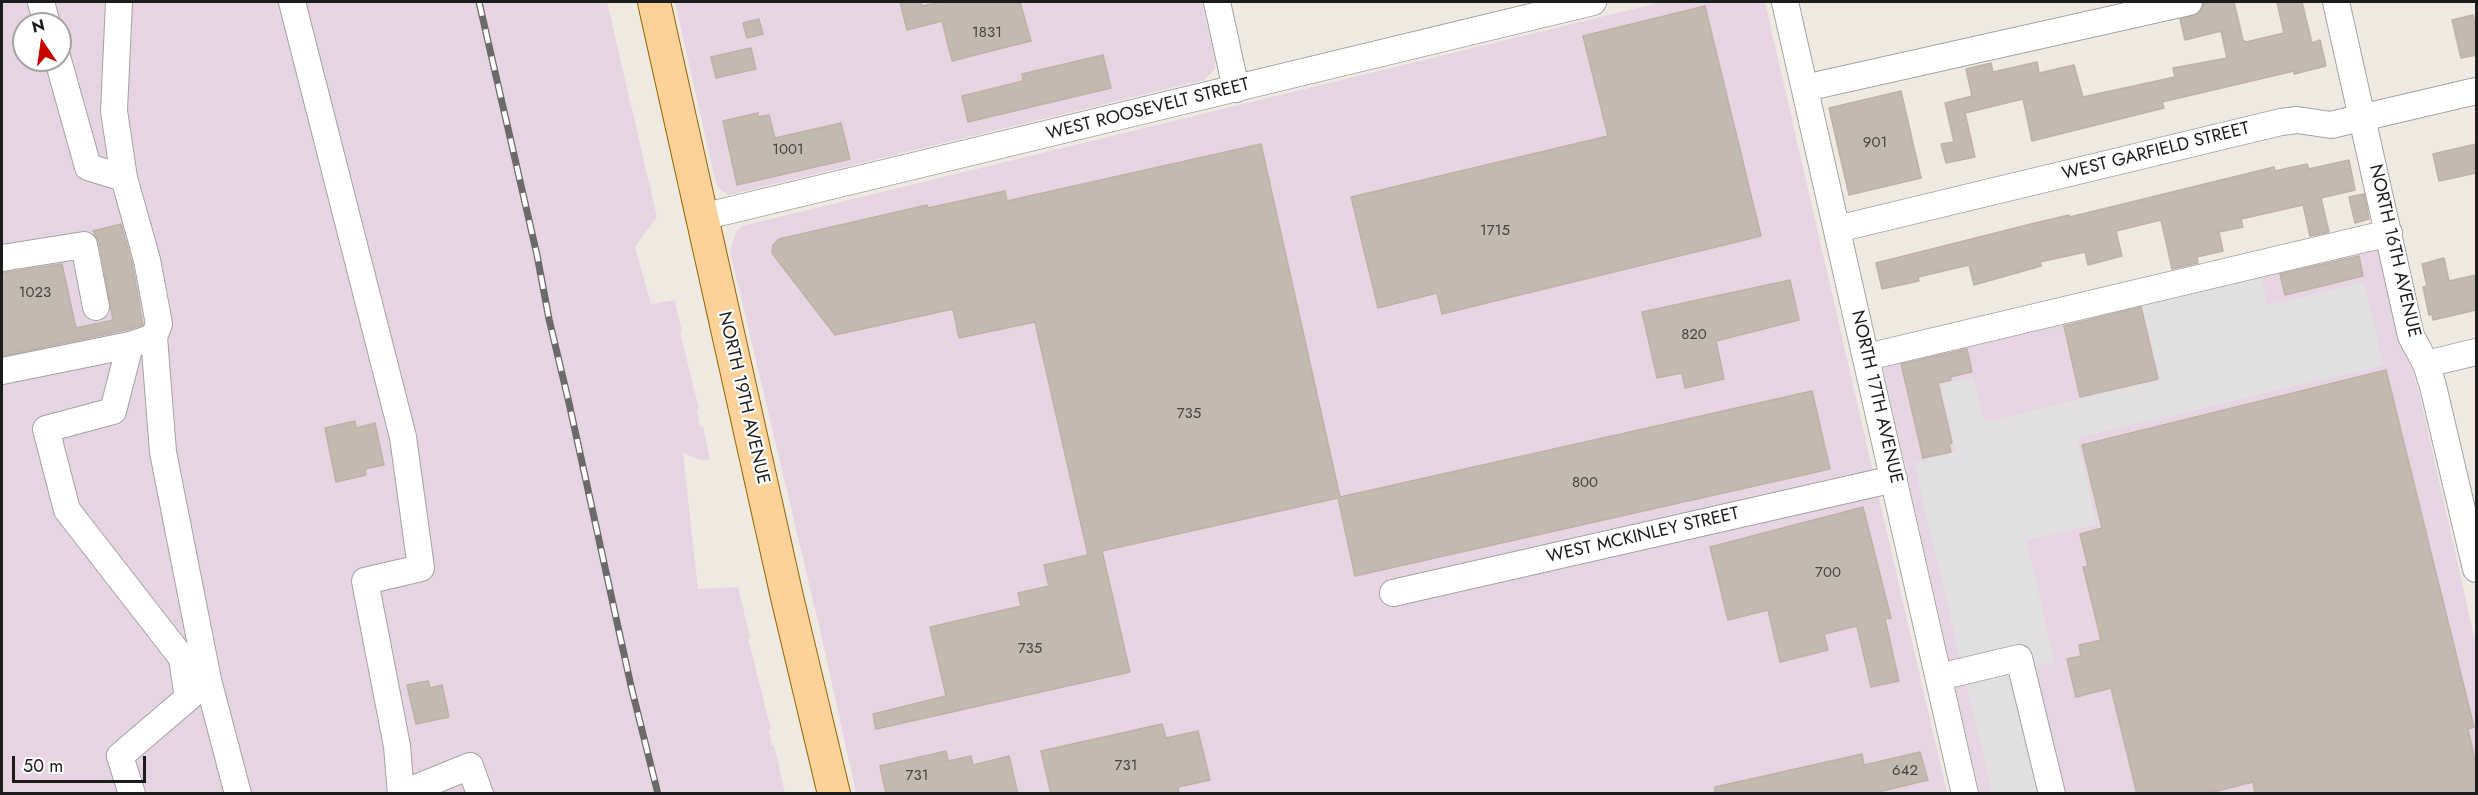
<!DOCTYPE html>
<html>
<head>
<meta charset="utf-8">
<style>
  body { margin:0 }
  #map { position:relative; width:2478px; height:795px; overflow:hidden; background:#eeeae2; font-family:Jost,sans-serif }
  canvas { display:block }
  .frame { position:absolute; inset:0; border:3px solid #1c1c1c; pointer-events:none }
  .north { position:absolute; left:12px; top:12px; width:60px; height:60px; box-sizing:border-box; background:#fff; border:2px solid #a4a4a4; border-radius:50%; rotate:347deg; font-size:16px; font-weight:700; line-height:24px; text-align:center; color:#1c1c1c }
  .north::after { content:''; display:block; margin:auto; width:21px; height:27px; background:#c80401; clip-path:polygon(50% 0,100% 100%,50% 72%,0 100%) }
  .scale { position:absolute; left:12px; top:756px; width:134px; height:27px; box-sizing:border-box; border:3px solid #1c1c1c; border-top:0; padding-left:8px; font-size:18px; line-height:21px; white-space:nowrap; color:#1c1c1c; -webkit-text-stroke:4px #fff; paint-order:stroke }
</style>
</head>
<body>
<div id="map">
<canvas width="2478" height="795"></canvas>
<div class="frame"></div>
<div class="north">N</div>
<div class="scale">50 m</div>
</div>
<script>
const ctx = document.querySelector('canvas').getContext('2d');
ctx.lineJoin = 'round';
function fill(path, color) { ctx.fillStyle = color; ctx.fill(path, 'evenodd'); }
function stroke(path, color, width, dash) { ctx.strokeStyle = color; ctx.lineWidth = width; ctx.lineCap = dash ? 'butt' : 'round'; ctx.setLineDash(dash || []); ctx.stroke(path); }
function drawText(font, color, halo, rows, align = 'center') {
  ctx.font = font + ' Jost,sans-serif'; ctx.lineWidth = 4.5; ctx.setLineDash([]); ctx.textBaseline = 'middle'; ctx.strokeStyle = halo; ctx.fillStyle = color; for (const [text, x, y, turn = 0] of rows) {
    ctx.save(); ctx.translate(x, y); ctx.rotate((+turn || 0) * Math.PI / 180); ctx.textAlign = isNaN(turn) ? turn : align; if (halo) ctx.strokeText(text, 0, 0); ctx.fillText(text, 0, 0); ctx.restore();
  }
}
const industrial = new Path2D(`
  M2,2H607L657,217L635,247L651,304L675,300L682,332H680L699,409L697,410L700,427H703L710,459L704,461L683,453L698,589L738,587L750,637L748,638L771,730L769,731L772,746L774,745L785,793H2ZM24,24H60V60H24Z
  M675,2H1202L1215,59V69L1204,80L729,195L721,190L716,184Z
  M1662,2H1765L1947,793H856L823,643L730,251L736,232L742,226Z
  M2382,243L2403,341L2419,392L2476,645V793H1979L1882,364Z`);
const parking = new Path2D(`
  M2260,272L2268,305L2364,282L2383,365L2077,438L2097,524L2026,541L2055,662L2030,668L2059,793H1992L1914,463L1956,452L1941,385L1973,377L1984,422L2160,380L2141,300Z`);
const building = new Path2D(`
  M900,2H921L922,6L941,2H1020L1031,41L952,61L942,21L907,30Z
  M2208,2H2234L2243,40L2246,42L2284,33L2277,2H2302L2312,43L2320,40L2326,66L2294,74V71L2162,102L2164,108L2032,141L2023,99L1965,113L1975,157L1946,163L1941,144L1954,142L1945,103L1972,96L1966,69L1991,63L1993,72L2037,62L2039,73L2074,65L2083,97L2175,77L2173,68L2227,58L2221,31L2185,40L2180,19L2199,13L2204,3Z
  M1705,6L1761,236L1442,314L1437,293L1378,308L1351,197L1608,136L1583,36Z
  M2473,15L2476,30V55L2461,58L2452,20Z
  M759,19L763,34L747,38L743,23Z
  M751,48L756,69L716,78L711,57Z
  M1103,55L1111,88L968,122L962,96L1023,81L1022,74Z
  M1901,91L1921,178L1849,195L1829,108Z
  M758,113V117L769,115L775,138L841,123L850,159L737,185L723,121Z
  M1261,144L1340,497L1812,391L1830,469L1355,576L1338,498L1102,551L1130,672L876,729L873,714L946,696L930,627L1021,606L1018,593L1049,586L1044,565L1088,555L1035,322L959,338L953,309L835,335L772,253L773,245L779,239L927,205L928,208L1005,191L1007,201Z
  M2476,144V173L2439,181L2433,154Z
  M2349,160L2355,190L2321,198L2329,232L2310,236L2303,205L2241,219L2243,227L2219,232L2223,251L2197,257L2198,263L2172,269L2161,220L2116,231L2122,256L2088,265L2085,252L2040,262L2041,266L1974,285L1969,265L1918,277L1919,281L1882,289L1876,263L2035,223L2069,215L2070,217L2274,167L2275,171L2307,164L2309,169Z
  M2364,194L2369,219L2355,223L2349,197Z
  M121,224L132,263L143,325L126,330L2,356V273L62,264L76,328L113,320L99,242L93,231Z
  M2359,256L2363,276L2285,295L2280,274Z
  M2444,258L2449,281L2476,275V310L2433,320L2432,314L2429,315L2423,287L2427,286L2422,264Z
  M1790,280L1799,320L1716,341L1724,379L1685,388L1682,373L1657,378L1642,312Z
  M2141,307L2158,379L2080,397L2064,326Z
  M1967,349L1972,372L1950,377L1951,380L1938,383L1952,443L1949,444L1951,452L1923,458L1901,364Z
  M2386,370L2474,727L2468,729L2476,765V794H2255L2253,782L2205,794H2137L2111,688L2076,697L2067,659L2081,656L2079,645L2101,640L2083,567L2088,566L2080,534L2102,528L2082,445Z
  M355,421L356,428L375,423L384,465L365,469L366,475L336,482L325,428Z
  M1863,507L1891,618L1885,619L1899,681L1871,687L1857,626L1824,634L1828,650L1780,662L1768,610L1728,620L1710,547Z
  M428,681L430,688L442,685L449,717L416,724L407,685Z
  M1162,724L1166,738L1198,731L1210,780L1178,787L1179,794H1051L1041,751Z
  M946,751L948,761L971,756L973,765L1009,756L1018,794H886L880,766Z
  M1920,752L1928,780L1870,794H1715V787L1862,754L1864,765Z`);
const minor = new Path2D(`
  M41,2L47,24
  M119,2L114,111L124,178
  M292,2L403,437L421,568L365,581L397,746L401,794L470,766L480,794
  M1217,2L1236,89
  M1785,2L1965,794
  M2336,2L2411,336L2426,364L2433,386L2476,569
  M58,60L88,167L124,178L147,260L159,324L154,337
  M1805,88L2189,2
  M702,217L1593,2
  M1837,229L2281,122L2297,120L2331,125L2476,91
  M2,258L84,245L96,307
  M130,345L154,337L163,452L208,680L188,698
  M1867,357L2389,233
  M2426,364L2476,352
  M2,371L130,345L113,411L46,429L67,510L182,658L188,698L120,756L132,794
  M1393,593L1894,479
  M1939,677L2019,658L2052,794
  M208,680L238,794`);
const major = new Path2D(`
  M654,2L787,597L834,794`);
const rail = new Path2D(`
  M479,2L537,255L549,319L569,403L631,686L658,794`);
const numberNames = [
  ["1831",987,33],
  ["901",1875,143],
  ["1001",788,150],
  ["1715",1495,231],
  ["1023",35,293],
  ["820",1694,335],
  ["735",1189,414],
  ["800",1585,483],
  ["700",1828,573],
  ["735",1030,649],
  ["731",1126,766],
  ["642",1905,771],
  ["731",917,776]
];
const streetNames = [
  ["WEST ROOSEVELT STREET",1148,110,-14],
  ["WEST GARFIELD STREET",2156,152,-14],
  ["NORTH 16TH AVENUE",2394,251,77],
  ["NORTH 17TH AVENUE",1876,397,77],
  ["NORTH 19TH AVENUE",743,398,77],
  ["WEST MCKINLEY STREET",1643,536,-13]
];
fill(industrial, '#e7d4e3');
fill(parking, '#e0e0e0');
fill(building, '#c2b9b1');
stroke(building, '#bfb1a4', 1.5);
stroke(minor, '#a3a3a3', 28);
stroke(major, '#946501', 34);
stroke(minor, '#fff', 26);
stroke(major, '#fbd299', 32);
stroke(rail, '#6a6a6a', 7);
stroke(rail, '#fff', 4.5, [14]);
drawText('15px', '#464341', null, numberNames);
drawText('18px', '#1c1c1c', '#fff', streetNames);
</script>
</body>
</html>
